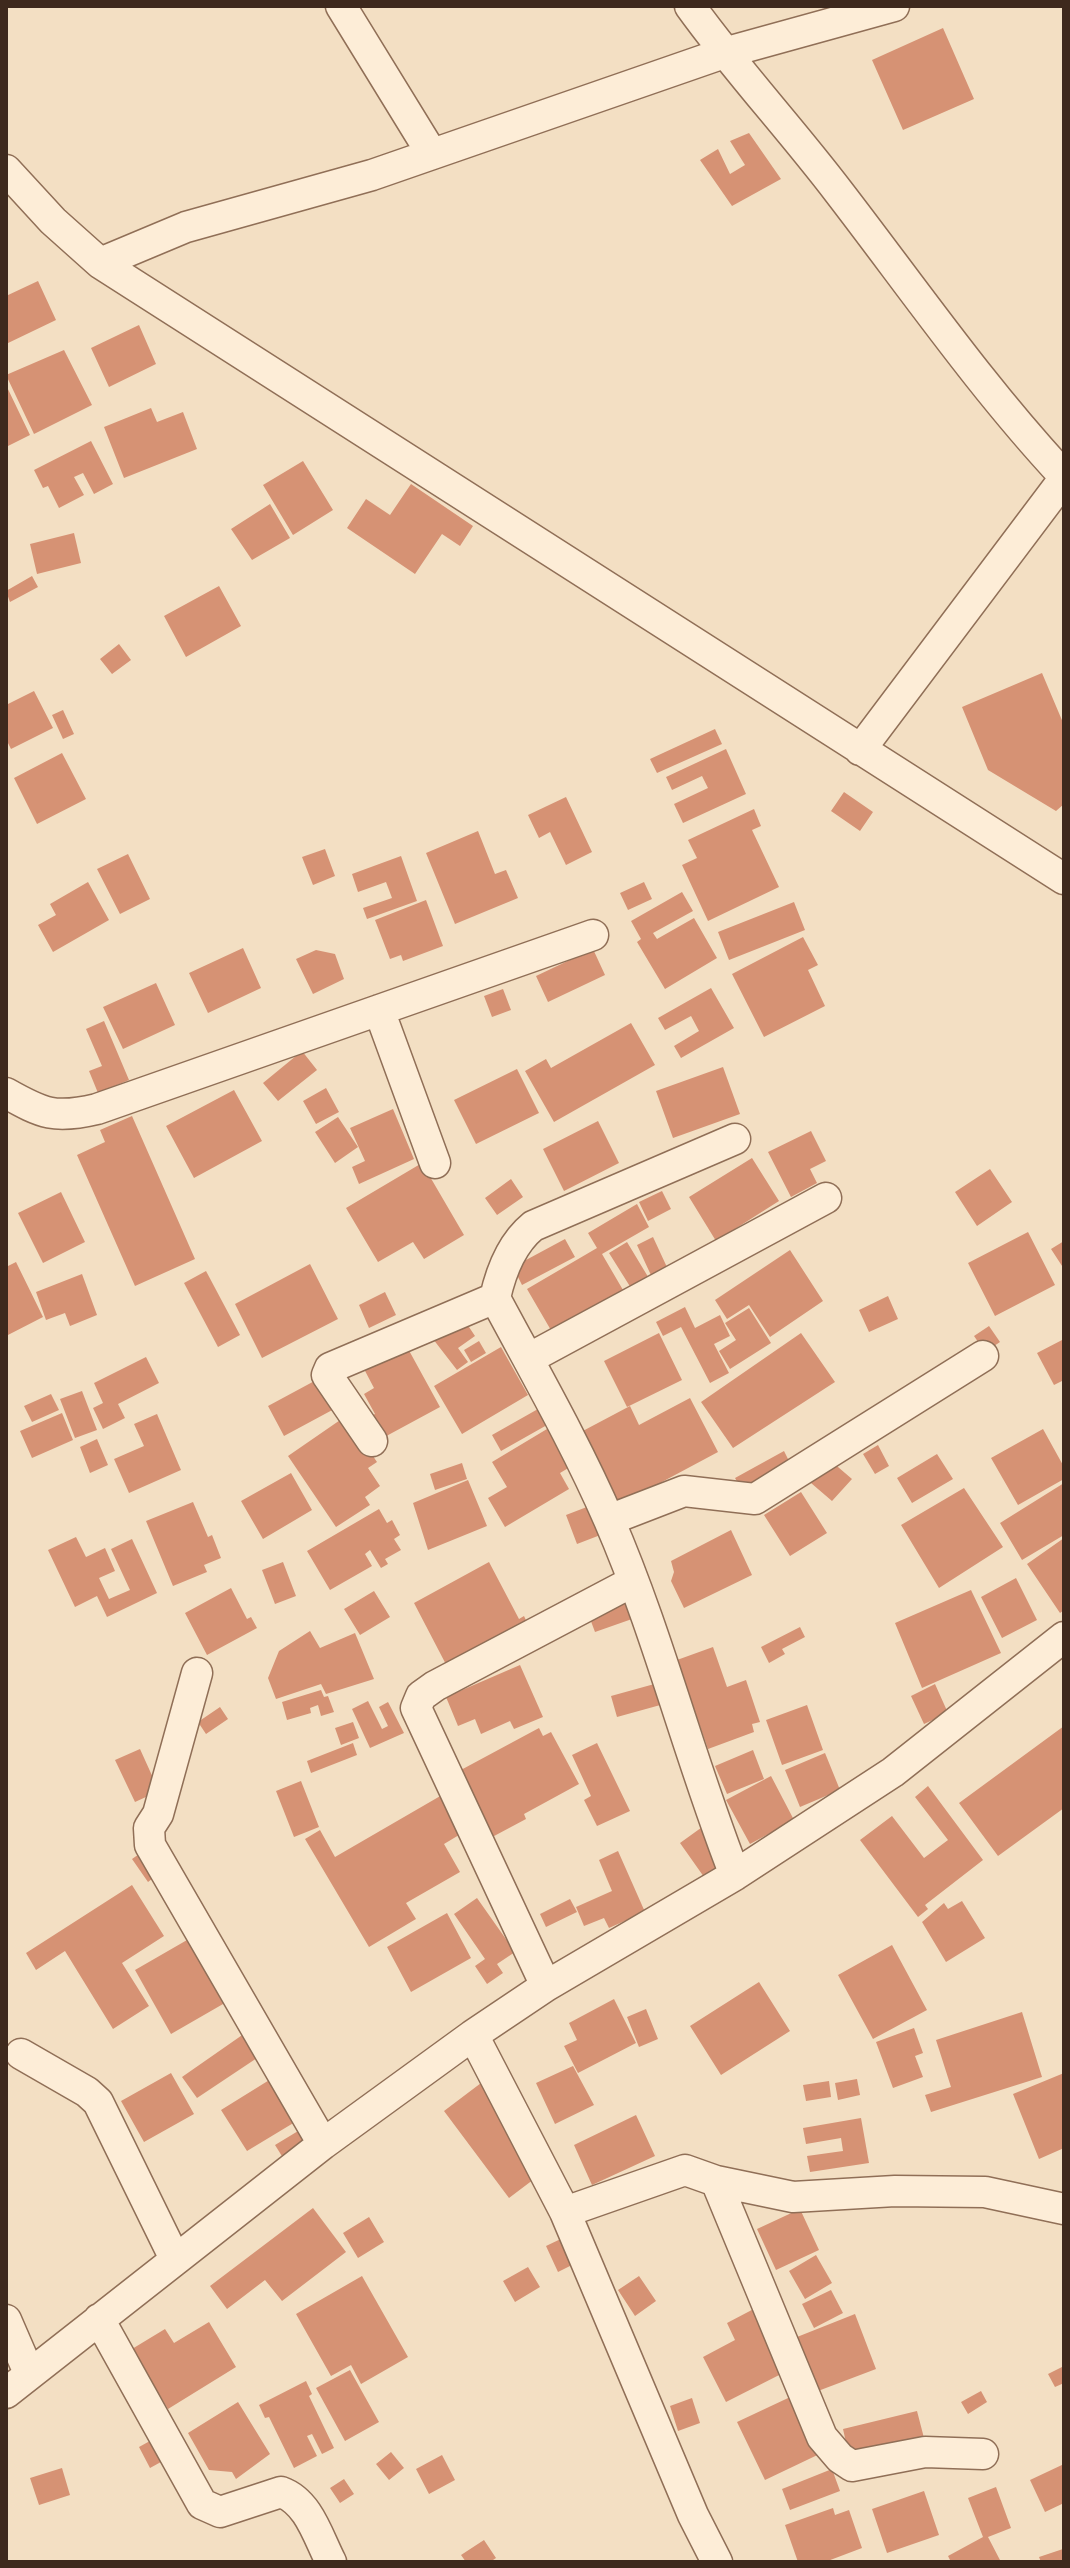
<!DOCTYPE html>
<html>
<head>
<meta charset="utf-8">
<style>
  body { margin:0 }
  #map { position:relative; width:1070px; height:2568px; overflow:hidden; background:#f3dfc3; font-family:"PT Serif",serif }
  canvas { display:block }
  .frame { position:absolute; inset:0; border:8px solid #3e291d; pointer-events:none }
</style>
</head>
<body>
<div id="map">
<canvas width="1070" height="2568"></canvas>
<div class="frame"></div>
</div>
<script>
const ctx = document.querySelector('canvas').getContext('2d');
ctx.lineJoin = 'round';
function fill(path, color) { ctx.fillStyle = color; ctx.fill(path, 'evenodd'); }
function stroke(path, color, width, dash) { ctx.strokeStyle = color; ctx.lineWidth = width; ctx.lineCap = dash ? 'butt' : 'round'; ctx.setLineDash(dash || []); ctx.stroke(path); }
const building = new Path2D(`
  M943,28L974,99L903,130L872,60Z
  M749,133L781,179L732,206L700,160L718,149L730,174L745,165L730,141Z
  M38,281L56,320L6,344V296Z
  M139,325L156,364L109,387L91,348Z
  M64,350L92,405L34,434L6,375Z
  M6,385L30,435L6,447Z
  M151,408L157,422L183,412L197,449L124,478L104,427Z
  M91,441L113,484L94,494L83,473L74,477L84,495L59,508L48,486L43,488L34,470Z
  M303,461L333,510L293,535L263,485Z
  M411,484L473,526L460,546L442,534L415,574L347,528L366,499L390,515Z
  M270,504L290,538L252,560L231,529Z
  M74,533L81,563L37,574L30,544Z
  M32,576L38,587L10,602L6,591Z
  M219,586L241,626L186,657L164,616Z
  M119,644L131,660L112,674L100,659Z
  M1042,673L1064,725V804L1056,811L988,770L962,707Z
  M34,691L53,728L11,749L6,739V705Z
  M63,710L74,734L63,739L52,715Z
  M715,729L722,744L657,773L650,759Z
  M726,749L746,794L683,823L674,804L708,788L702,776L672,790L666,777Z
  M62,753L86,799L37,824L14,778Z
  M844,792L873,812L860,831L831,811Z
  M566,797L592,852L566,865L550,832L539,838L528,815Z
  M754,809L761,826L752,830L779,887L708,921L682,865L697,858L688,840Z
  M478,831L495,874L506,870L518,898L455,924L426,853Z
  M325,849L335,876L313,885L302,857Z
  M128,854L150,899L120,914L97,869Z
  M401,856L417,901L367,919L363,908L392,898L386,882L358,892L352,874Z
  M88,882L109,920L53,952L38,925L56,915L50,904Z
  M644,882L652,899L628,910L620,893Z
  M682,892L693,911L653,933L657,939L694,918L717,958L665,989L637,942L641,939L631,921Z
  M426,900L443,946L403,961L401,955L390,959L375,920Z
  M794,902L805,930L729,960L718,932Z
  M803,937L818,965L808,970L825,1006L764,1037L732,974Z
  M243,948L261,988L208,1013L189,973Z
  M593,949L605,975L548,1002L536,976Z
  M316,950L335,954L344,979L313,994L296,959Z
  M156,983L175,1025L123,1049L103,1007Z
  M711,988L734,1028L681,1058L674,1046L699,1031L691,1016L665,1030L658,1018Z
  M503,989L511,1010L492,1017L484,996Z
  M104,1021L129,1080L98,1093L89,1071L102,1066L86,1029Z
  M631,1023L655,1065L554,1122L525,1071L546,1059L551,1068Z
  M302,1051L317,1070L278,1101L263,1083Z
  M723,1067L740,1114L673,1138L656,1091Z
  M517,1069L539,1113L476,1144L454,1100Z
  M326,1088L339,1112L316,1124L303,1101Z
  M234,1090L262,1141L194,1178L166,1126Z
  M393,1109L414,1159L359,1184L352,1167L365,1161L350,1128Z
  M132,1116L195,1259L135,1286L77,1155L105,1142L100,1130Z
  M338,1117L358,1147L335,1163L315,1132Z
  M598,1121L619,1163L564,1191L543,1149Z
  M811,1131L826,1161L810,1169L817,1183L791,1197L768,1152Z
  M752,1158L779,1201L716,1241L689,1197Z
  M422,1163L464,1235L424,1259L413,1242L378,1262L346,1208Z
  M990,1169L1012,1202L977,1226L955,1192Z
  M511,1179L523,1197L497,1215L485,1198Z
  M662,1191L671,1209L648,1221L639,1202Z
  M61,1192L85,1242L43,1263L18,1213Z
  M637,1204L649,1227L602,1254L623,1290L552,1332L527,1289L597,1248L588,1233Z
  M1028,1232L1055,1285L995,1316L968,1263Z
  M653,1237L672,1278L656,1286L637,1245Z
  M565,1239L575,1257L522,1285L513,1267Z
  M1064,1241V1269L1051,1249Z
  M627,1242L653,1285L636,1296L609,1253Z
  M790,1250L823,1301L770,1337L749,1305L727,1319L715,1300Z
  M16,1262L43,1317L6,1336V1267Z
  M310,1264L338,1319L262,1358L235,1304Z
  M206,1271L240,1335L218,1347L184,1283Z
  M82,1274L97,1315L70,1326L65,1313L46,1320L36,1292Z
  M385,1292L396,1315L369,1328L359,1305Z
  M888,1296L898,1319L869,1332L859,1310Z
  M685,1307L695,1328L720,1315L730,1336L714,1344L729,1373L710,1383L681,1327L663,1336L656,1322Z
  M749,1308L771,1343L730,1369L719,1351L736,1340L725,1323Z
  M463,1318L475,1336L458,1348L468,1362L457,1370L433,1339Z
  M989,1326L1000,1342L985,1352L974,1336Z
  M659,1333L682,1380L627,1407L604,1361Z
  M801,1333L835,1382L733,1448L701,1402Z
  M1064,1339V1380L1054,1385L1037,1353Z
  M479,1341L486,1353L471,1362L464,1350Z
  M406,1345L440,1407L379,1440L367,1418L375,1414L364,1394L374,1388L364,1369Z
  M501,1347L528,1395L462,1434L434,1386Z
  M146,1357L159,1383L118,1404L125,1418L103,1429L93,1408L103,1403L94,1383Z
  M320,1378L336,1408L284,1436L268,1406Z
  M82,1391L97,1430L75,1438L60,1399Z
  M51,1394L59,1410L32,1422L24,1406Z
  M690,1398L718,1452L617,1506L579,1433L630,1406L639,1425Z
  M538,1409L547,1425L501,1451L492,1435Z
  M62,1413L73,1440L32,1458L20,1431Z
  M157,1414L181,1470L129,1493L114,1459L144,1446L134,1424Z
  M346,1416L377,1462L368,1468L380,1486L365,1497L370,1505L336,1527L288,1456Z
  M552,1426L575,1464L560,1473L569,1489L505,1527L488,1498L507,1487L492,1462Z
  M1043,1429L1064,1467V1479L1018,1505L991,1458Z
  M97,1439L108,1465L90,1473L80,1447Z
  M878,1445L889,1466L875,1474L863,1454Z
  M784,1451L793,1469L745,1495L735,1478Z
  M937,1454L953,1479L912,1503L897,1478Z
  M831,1461L852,1479L832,1501L811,1483Z
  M462,1463L467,1479L435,1490L430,1474Z
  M291,1473L312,1510L263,1539L241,1501Z
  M468,1480L487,1526L428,1550L413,1503Z
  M1064,1483V1535L1022,1560L1000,1523Z
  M964,1488L1003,1547L939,1588L901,1525Z
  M801,1492L827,1533L790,1556L764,1515Z
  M193,1502L208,1537L212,1535L221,1558L204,1565L207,1572L173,1586L146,1521Z
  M592,1505L603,1534L577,1544L566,1515Z
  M379,1509L387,1523L392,1520L400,1535L394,1539L401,1550L385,1559L388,1564L381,1568L370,1550L365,1554L372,1566L330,1590L307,1551Z
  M731,1530L752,1575L684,1608L671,1581L674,1572L671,1561Z
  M76,1537L86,1557L105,1548L115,1571L99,1578L109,1599L130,1590L111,1549L132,1539L157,1593L107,1617L97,1596L75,1607L48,1550Z
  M1064,1538V1610L1060,1613L1027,1564Z
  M283,1562L296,1596L275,1604L262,1570Z
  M489,1562L519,1619L524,1616L531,1631L451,1674L414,1603Z
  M1016,1578L1037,1620L1002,1638L981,1597Z
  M231,1588L247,1619L251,1617L257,1628L207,1655L185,1613Z
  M971,1590L1001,1653L922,1688L895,1623Z
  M374,1591L390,1617L360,1635L344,1609Z
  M624,1595L632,1619L595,1632L586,1608Z
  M800,1627L805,1637L782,1649L785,1654L769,1663L761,1647Z
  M310,1631L320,1648L355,1633L374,1679L326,1694L321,1684L276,1699L268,1678L279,1651Z
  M713,1647L727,1687L746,1680L760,1722L752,1724L754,1732L708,1749L677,1660Z
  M520,1665L543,1717L514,1729L510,1721L481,1734L475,1719L458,1726L446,1697Z
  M658,1683L664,1704L617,1717L611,1696Z
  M935,1684L948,1713L924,1724L911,1696Z
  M321,1690L324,1697L328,1696L334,1712L321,1716L318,1705L310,1708L311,1713L287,1720L282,1702Z
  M368,1701L382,1729L388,1726L379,1707L388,1702L404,1733L370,1748L352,1709Z
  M807,1705L823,1750L782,1765L766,1720Z
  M220,1707L228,1719L206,1734L198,1722Z
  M353,1722L359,1738L341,1745L335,1728Z
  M1064,1726V1808L998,1856L959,1803Z
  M539,1728L543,1736L551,1732L579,1784L524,1814L526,1819L481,1843L446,1778Z
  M353,1743L357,1755L311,1773L307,1761Z
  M597,1743L630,1811L597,1826L584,1800L591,1796L572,1755Z
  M140,1749L159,1791L135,1802L115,1760Z
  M753,1750L764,1779L727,1794L715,1766Z
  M825,1753L840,1790L800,1807L785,1770Z
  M771,1776L794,1820L750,1844L726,1800Z
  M301,1781L319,1827L294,1837L276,1791Z
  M928,1786L983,1860L925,1905L928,1909L918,1917L860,1840L892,1816L924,1858L948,1840L915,1797Z
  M442,1795L464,1832L444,1844L460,1872L406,1903L416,1919L369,1947L305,1839L320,1830L335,1857Z
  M705,1825L729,1859L704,1877L680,1843Z
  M145,1850L161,1872L148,1882L132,1859Z
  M618,1851L645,1912L609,1928L604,1918L584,1926L576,1907L612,1891L599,1860Z
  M132,1885L164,1936L122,1963L149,2006L113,2029L65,1951L36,1970L26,1953Z
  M477,1898L515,1952L497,1964L503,1973L487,1984L475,1966L485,1959L454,1914Z
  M570,1899L577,1912L546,1927L540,1914Z
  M962,1901L985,1938L946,1962L922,1922L944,1903L948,1909Z
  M447,1913L471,1958L411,1992L387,1947Z
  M194,1936L230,2000L171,2034L135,1970Z
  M892,1945L927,2010L873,2039L838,1975Z
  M759,1982L790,2031L721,2075L690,2026Z
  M614,1999L636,2043L578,2073L564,2046L577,2040L569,2023Z
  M646,2009L658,2039L639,2047L627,2017Z
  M1022,2012L1042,2077L931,2112L925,2095L951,2087L936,2040Z
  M914,2028L923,2053L915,2056L923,2077L893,2088L876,2042Z
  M248,2031L263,2054L197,2098L182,2077Z
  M573,2066L594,2105L555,2124L536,2083Z
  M171,2073L194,2114L144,2142L121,2101Z
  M1064,2073V2148L1039,2159L1013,2094Z
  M279,2074L305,2116L247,2151L221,2110Z
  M857,2079L860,2095L838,2100L835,2083Z
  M485,2080L550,2167L509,2198L444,2111Z
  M829,2081L831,2097L806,2101L803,2085Z
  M636,2115L655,2156L592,2185L574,2145Z
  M861,2118L869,2163L810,2172L807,2156L843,2151L841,2138L806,2144L803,2128Z
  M308,2125L318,2141L285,2161L275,2145Z
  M313,2208L346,2252L282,2301L265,2280L227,2309L210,2286Z
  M800,2209L819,2250L776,2270L757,2229Z
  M369,2217L384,2242L358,2258L343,2233Z
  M567,2236L578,2262L558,2272L546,2246Z
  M816,2255L832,2283L805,2299L789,2271Z
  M528,2267L540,2287L515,2302L503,2281Z
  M362,2276L408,2357L361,2384L351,2365L331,2376L296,2314Z
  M639,2276L656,2301L635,2316L618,2290Z
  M831,2290L843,2313L814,2328L802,2304Z
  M767,2302L789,2370L726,2402L703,2357L735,2340L727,2323Z
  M855,2314L876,2369L818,2391L797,2337Z
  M209,2322L236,2367L168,2409L132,2349L165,2329L174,2343Z
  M1064,2366V2383L1055,2387L1048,2374Z
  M350,2370L379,2422L345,2441L316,2388Z
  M306,2381L312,2394L309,2396L334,2448L322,2454L312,2434L307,2436L317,2456L294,2468L269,2417L265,2418L259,2405Z
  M803,2391L830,2449L765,2480L737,2422Z
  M981,2391L987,2402L968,2414L961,2402Z
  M692,2398L700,2423L678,2431L670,2406Z
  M238,2402L270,2454L236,2479L232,2472L209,2470L188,2433Z
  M917,2411L924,2438L849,2456L843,2429Z
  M159,2436L170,2457L150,2468L139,2447Z
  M391,2452L404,2468L389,2480L376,2464Z
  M442,2455L455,2480L429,2494L416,2469Z
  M1064,2464V2503L1045,2512L1030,2480Z
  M62,2468L70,2495L39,2505L30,2478Z
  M832,2469L840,2491L790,2510L782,2489Z
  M344,2479L354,2494L340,2503L330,2488Z
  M996,2487L1011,2528L988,2537L1001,2562H951L948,2556L983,2537L968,2498Z
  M924,2491L939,2535L887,2553L872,2509Z
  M833,2508L835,2515L849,2510L862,2548L825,2562H798L785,2525Z
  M484,2540L496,2558L490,2562H466L461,2555Z
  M1063,2549L1064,2562H1041L1039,2557Z`);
const minor = new Path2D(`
  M341,6L432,154
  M690,6C736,70 790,128 838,191C912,287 981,387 1064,476
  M6,170L53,221L100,263L1064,879
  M100,263L186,227L372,175L724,53L894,6
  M860,750L1064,479
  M379,1010L435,1163
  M6,1093C43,1114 55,1119 97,1109L593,935
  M495,1298C501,1271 511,1244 533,1226L735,1139
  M528,1359L826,1198
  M372,1441L327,1375L330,1368L495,1298C534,1371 576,1444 609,1520C659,1635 689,1758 735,1875
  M609,1520L684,1491L755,1499L983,1356
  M197,1673L158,1814L149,1828L150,1845L323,2144
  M546,1986L416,1708L421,1696L435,1686L632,1582
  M473,2035L565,2212L685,2170L716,2181L793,2197L895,2191L985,2192L1064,2209
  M21,2054L87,2092L98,2102L175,2259
  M716,2181L822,2437L840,2458L852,2466L925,2452L983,2454
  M565,2212L693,2515L717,2562
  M99,2319L202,2504L220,2512L281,2492C309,2502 318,2537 331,2562
  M6,2320L29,2373
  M6,2393L323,2144L473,2035L546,1986L735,1875L893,1772L1064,1637`);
fill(building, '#d69274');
stroke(minor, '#906f57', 33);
stroke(minor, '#fdedd7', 30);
</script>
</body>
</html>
